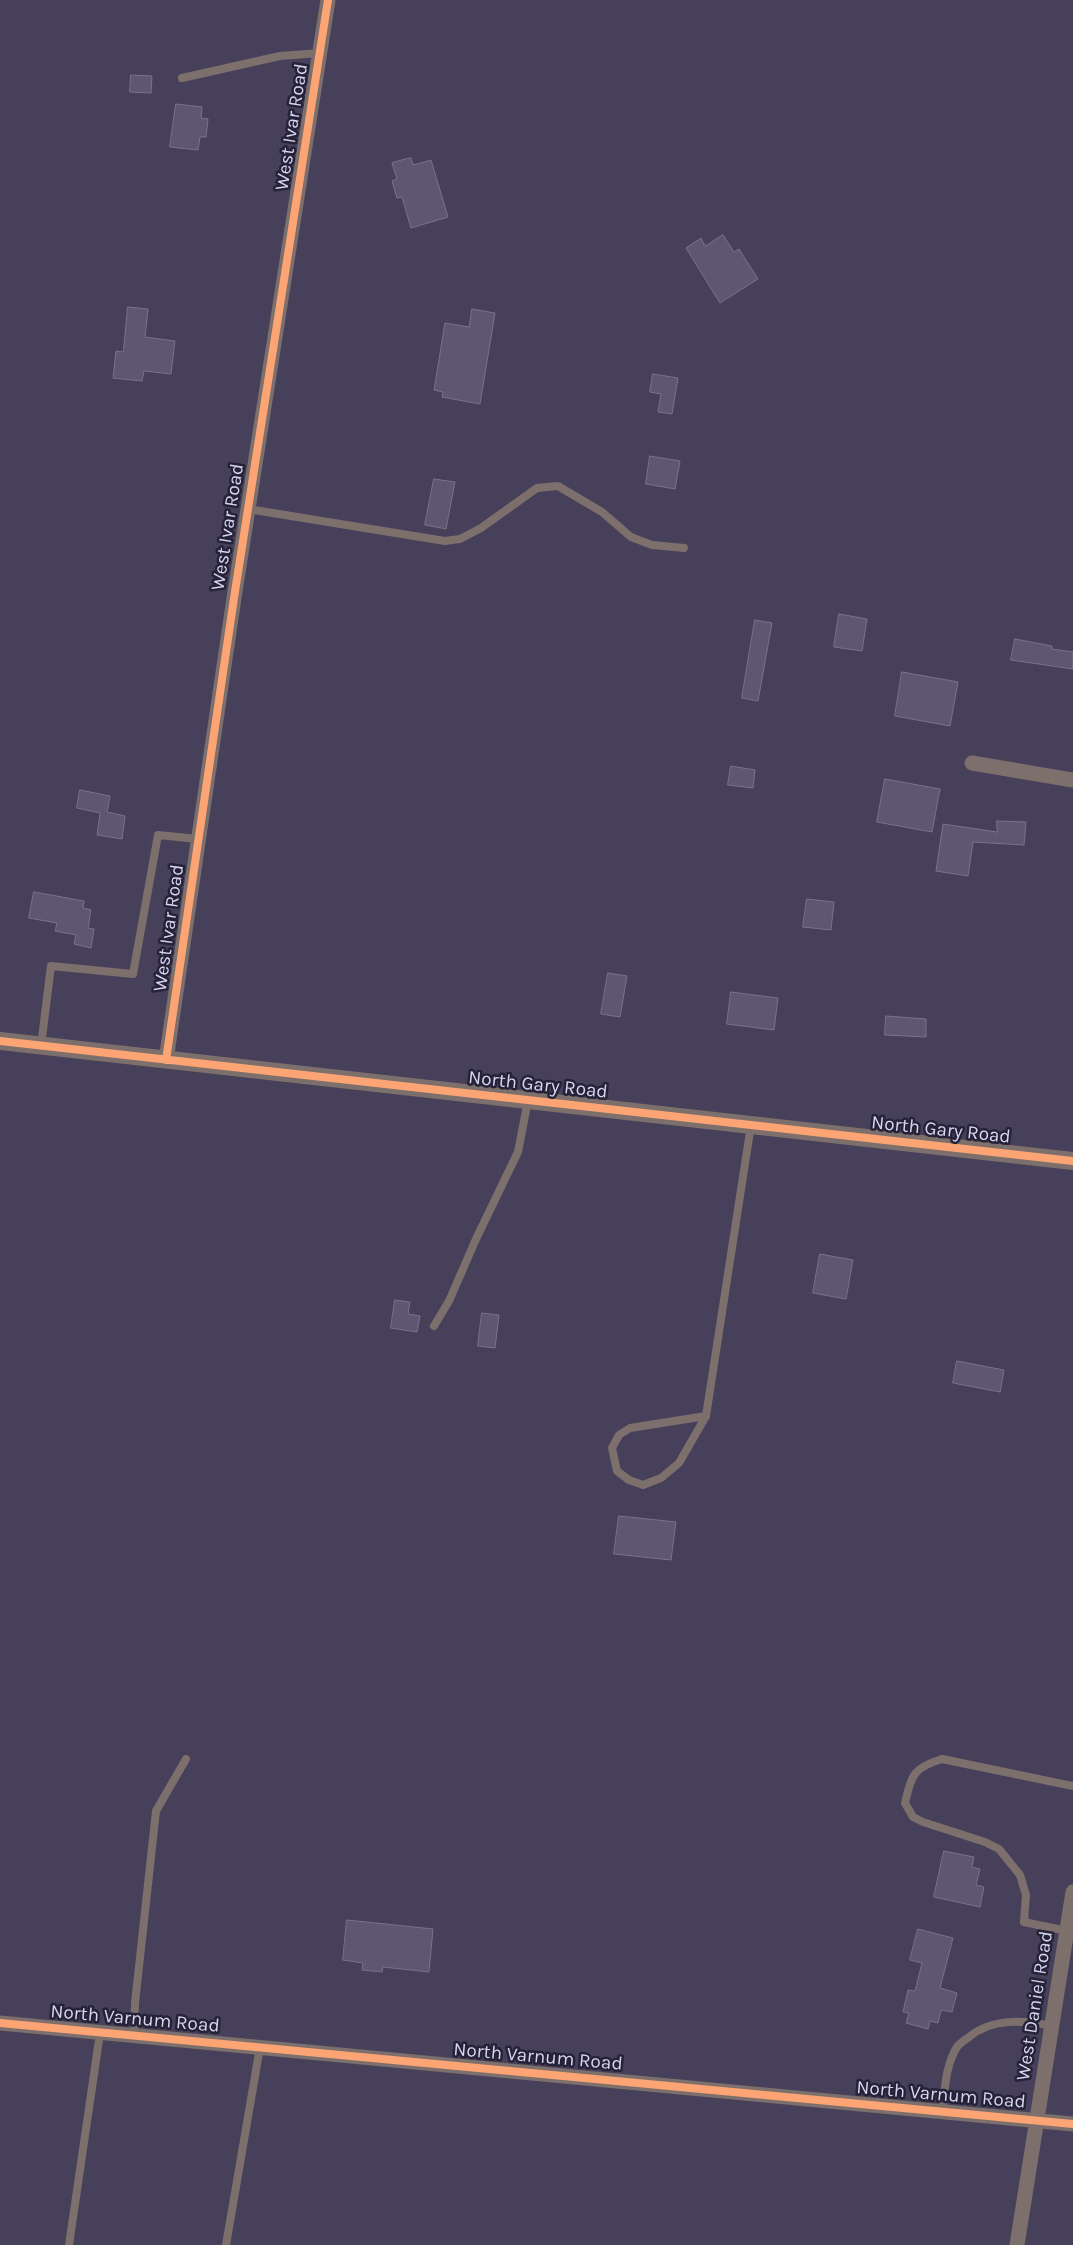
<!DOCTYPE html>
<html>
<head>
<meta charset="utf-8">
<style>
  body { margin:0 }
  canvas { display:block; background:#46405a }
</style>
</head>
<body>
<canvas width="1073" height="2245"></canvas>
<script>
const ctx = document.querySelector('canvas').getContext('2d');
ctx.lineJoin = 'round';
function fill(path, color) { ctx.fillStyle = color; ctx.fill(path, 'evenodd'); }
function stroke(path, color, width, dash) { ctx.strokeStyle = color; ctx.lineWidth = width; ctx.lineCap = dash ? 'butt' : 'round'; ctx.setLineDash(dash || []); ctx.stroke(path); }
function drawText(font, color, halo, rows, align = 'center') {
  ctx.font = font + ' Karla,sans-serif'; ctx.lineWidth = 5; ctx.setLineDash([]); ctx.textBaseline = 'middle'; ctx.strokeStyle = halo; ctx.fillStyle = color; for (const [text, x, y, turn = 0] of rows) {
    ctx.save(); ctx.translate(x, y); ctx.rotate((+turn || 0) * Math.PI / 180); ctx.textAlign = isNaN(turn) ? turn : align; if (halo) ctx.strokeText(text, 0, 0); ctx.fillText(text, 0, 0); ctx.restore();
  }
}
const building = new Path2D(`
  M131,75L152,76L151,93L130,92Z
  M176,104L202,107L201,118L208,119L206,137H200L198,150L170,147Z
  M411,158L413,165L431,160L448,217L411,228L402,197L397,198L392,181L397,179L392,163Z
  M723,235L734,252L739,249L758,279L720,303L686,248L701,238L705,246Z
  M128,307L148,309L145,337L175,341L171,374L144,371L142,381L113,378L116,351L123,352Z
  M472,309L495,313L480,404L442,397L443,392L434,390L445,323L469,327Z
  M653,374L678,378L672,414L658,412L661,394L650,392Z
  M650,456L680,461L675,489L646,484Z
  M434,479L455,482L446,529L425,525Z
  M839,614L867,619L862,651L834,647Z
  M755,620L772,623L758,701L742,698Z
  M1015,639L1052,646V649L1073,652V669L1011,660Z
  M902,672L958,682L950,726L895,716Z
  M731,766L755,770L753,788L728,785Z
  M885,779L940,789L932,832L877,822Z
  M80,790L110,796L107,812L125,816L122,839L97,835L100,813L77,808Z
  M997,821L1026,822L1024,845L973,842L968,876L936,871L943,824L997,832Z
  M34,892L84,901L83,908L91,910L88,928L94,929L91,948L74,944L76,935L55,931L57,923L29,918Z
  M807,899L834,902L831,930L803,927Z
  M608,973L627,976L620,1017L601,1014Z
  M731,992L778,998L774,1030L727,1024Z
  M886,1016L926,1019V1037L885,1035Z
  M820,1254L853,1260L846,1299L813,1293Z
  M395,1300L410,1302L408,1314L420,1316L417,1332L391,1328Z
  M482,1313L499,1315L495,1348L478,1346Z
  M957,1361L1004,1370L1000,1392L953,1383Z
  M619,1516L676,1522L671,1560L614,1554Z
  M944,1851L974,1857L972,1867L980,1869L976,1885L984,1887L980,1907L934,1897Z
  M347,1920L433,1929L429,1972L383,1967L382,1972L362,1970L363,1963L343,1960Z
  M918,1929L953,1938L940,1988L957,1993L952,2012L941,2010L938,2023L930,2021L928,2029L906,2023L909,2013L903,2012L908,1990L915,1991L922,1963L910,1960Z`);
const service = new Path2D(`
  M182,78L280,56L320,53
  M248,509L445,541L460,539L481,528L537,488L558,486L602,512L631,537L652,545L684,548
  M41,1046L51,966L133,974L158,835L198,839
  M434,1326L449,1301L476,1239L518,1152L528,1100
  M706,1416L630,1428L619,1435L612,1448L617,1471L629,1480L643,1485L661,1478L679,1463L706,1416L751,1125
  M1067,1931L1024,1922L1026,1895L1020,1875L999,1849L985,1842L923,1822L913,1817L905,1803C912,1774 913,1768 942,1759L1073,1786
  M134,2036L135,2003L156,1811L186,1759
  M942,2112C945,2091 945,2066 957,2047C960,2043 965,2040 969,2037C992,2018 1023,2020 1051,2026
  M69,2245L100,2033
  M226,2245L260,2047`);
const minor = new Path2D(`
  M972,763L1073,780
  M166,1060L234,598L328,0
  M0,2023L1073,2124
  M1017,2245L1073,1892`);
const tertiary = new Path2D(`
  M0,1041L1073,1161`);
const cycleway = new Path2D(`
  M0,1041L1073,1161
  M166,1060L234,598L328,0
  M0,2023L1073,2124`);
const streetNames = [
  ["West Ivar Road",292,127,-81],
  ["West Ivar Road",228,527,-81],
  ["West Ivar Road",169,928,-82],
  ["North Gary Road",538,1085,6],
  ["North Gary Road",941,1130,6],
  ["West Daniel Road",1035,2006,-81],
  ["North Varnum Road",135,2019,5],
  ["North Varnum Road",538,2057,5],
  ["North Varnum Road",941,2095,5]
];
fill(building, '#5d5773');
stroke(building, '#787389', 1);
stroke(service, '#7c6f6c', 8);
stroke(minor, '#7c6f6c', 15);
stroke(tertiary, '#7c6f6c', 18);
stroke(cycleway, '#fda474', 8);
drawText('19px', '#d8d5f2', '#262237', streetNames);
</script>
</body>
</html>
